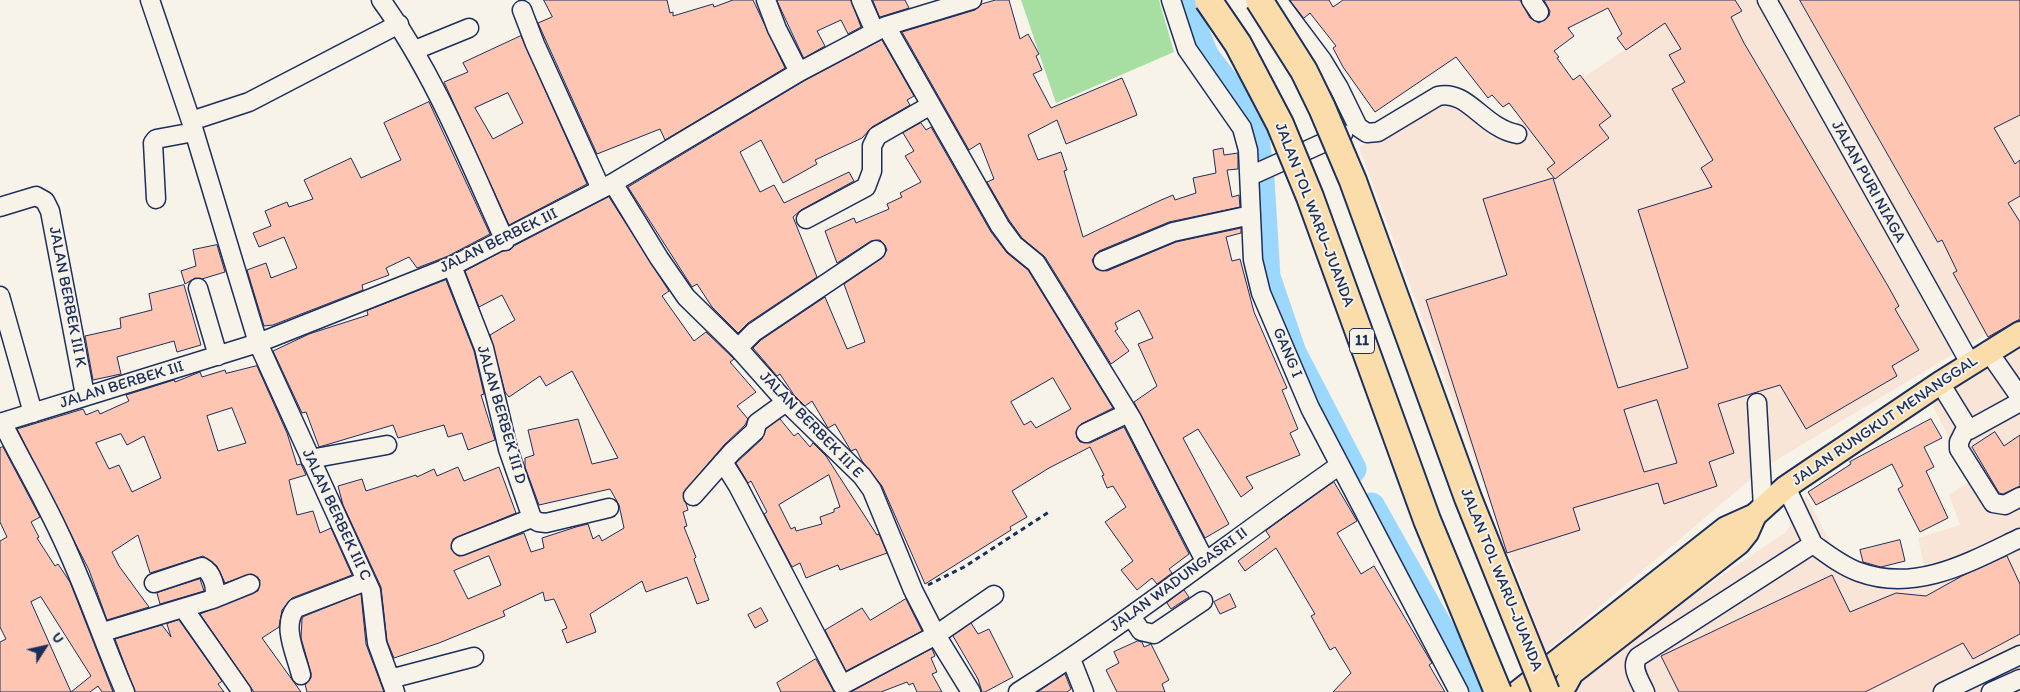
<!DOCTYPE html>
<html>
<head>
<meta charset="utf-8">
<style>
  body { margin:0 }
  #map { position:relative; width:2020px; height:692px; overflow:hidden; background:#f7f3e8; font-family:Itim,sans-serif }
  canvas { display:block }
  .north { position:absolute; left:20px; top:622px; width:50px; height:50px; -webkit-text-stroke:4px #f7f3e8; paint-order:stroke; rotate:55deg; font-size:14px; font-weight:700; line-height:20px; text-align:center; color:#1b2f5e }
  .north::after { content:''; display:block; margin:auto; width:18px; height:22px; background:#1b2f5e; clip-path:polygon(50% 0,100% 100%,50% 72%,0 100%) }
</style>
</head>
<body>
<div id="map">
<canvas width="2020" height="692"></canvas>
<div class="north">U</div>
</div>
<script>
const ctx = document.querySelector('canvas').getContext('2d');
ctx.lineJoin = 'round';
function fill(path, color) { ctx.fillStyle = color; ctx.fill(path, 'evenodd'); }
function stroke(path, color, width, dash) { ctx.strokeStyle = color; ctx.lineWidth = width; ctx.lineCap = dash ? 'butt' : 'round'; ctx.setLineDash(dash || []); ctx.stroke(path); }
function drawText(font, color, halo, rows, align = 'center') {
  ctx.font = font + ' Itim,sans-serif'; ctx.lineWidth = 4; ctx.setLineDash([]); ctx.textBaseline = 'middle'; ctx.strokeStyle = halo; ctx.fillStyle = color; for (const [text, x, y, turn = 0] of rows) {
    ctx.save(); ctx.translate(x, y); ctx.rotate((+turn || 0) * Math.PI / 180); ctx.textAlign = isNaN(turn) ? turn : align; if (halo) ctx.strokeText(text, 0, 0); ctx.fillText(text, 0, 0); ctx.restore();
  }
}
const built = new Path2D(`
  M1652,0H2020V314L1765,467L1546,652L1359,147L1451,98L1493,138L1657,28Z
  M2020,348V692H1561L1558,687L1786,532L1806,495L1833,548L1854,566L1926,575L1918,538L1960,525L1949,495L1971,481L1932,404Z`);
const green = new Path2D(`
  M1021,0H1159L1174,52L1056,103Z`);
const river = new Path2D(`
  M1185,9L1205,57L1253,119L1260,179L1266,277L1292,353L1352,469
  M1371,507L1475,692`);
const building = new Path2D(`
  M544,0H667L670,13L673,12V16L713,4L714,7L733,0H753L785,68L665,140L660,129L597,154L538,23L552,17Z
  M777,0H851L861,27L848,34L841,20L817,31L825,46L804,58Z
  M873,0H905L909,8L880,17Z
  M996,0H1009L1020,39L1028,34L1039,54L1036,56L1042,70L1033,74L1051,108L1122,78L1129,94L1137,115L1066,144L1057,120L1028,135L1038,160L1061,152L1067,170L1064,171L1083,237L1159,201L1173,195L1175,200L1196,193L1193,178L1216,173L1213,150L1223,148L1224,155L1238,153V169L1227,170L1232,197L1239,195L1240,207L1169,222L1099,251L1092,260L1096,269L1107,271L1176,242L1241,228V233L1226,237L1232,261L1240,259L1254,312L1287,388L1282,390L1298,429L1290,433L1300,455L1246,477L1253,488L1241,497L1198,429L1183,438L1229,524L1205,538L1134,402L1157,386L1138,344L1153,338L1139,310L1115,323L1118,329L1115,331L1129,351L1111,364L1045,257L1022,238L1009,220L987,182L994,179L980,143L969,150L902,32L975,10L982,4Z
  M1290,0H1329L1333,7L1343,0H1520L1530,18L1539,23L1549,16L1550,11L1544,0H1735L1742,11L1731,17L1744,43L1888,286L1899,306L1895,309L1919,350L1892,366L1897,376L1806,429L1780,385L1718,404L1734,453L1709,462L1717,486L1664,504L1658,483L1573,508L1580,530L1507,553L1426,300L1507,275L1483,199L1553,178L1618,388L1688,368L1638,210L1712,187L1701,168L1713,160L1672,89L1685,82L1669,55L1681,49L1665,23L1626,50L1617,38L1622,34L1608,8L1568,28L1574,36L1554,51L1559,57L1557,58L1573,80L1580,75L1611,116L1599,125L1609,138L1555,179L1547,169L1555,163L1509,103L1503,107L1492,95L1488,98L1456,57L1375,112L1343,67L1333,48L1336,46L1310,13L1304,18ZM1657,400L1677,463L1644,472L1624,410Z
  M1800,0H2020V115L1994,128L2015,164L2020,160V196L2008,203L2020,222V319L1988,337L1953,273L1957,271L1942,240L1938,242Z
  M521,36L587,184L509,225L444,82L468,72L463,63ZM508,93L523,123L493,139L475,108Z
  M882,40L914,96L907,100L910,105L872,127L862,138L815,160L817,164L783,183L761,140L740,152L760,192L774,185L784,203L849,172L854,181L801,210L793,217L817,277L748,323L738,333L712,307L697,284L692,287L628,187L804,81Z
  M429,102L490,234L448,256L417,268L409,257L386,268L389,275L362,285L363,290L273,325L264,326L247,270L266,263L271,278L297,268L284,237L259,247L253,233L271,226L265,211L287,202L289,207L313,199L304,180L351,158L361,178L401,160L384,123Z
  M921,123L926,130L931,127L991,232L1007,253L1028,270L1113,408L1081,424L1076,432L1077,438L1080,442L1090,443L1124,427L1189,554L1169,569L1172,573L1157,584L1152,578L1137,590L1121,570L1133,561L1105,522L1126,507L1113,486L1107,488L1102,476L1104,475L1090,447L1049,468L1012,491L1027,517L1010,527L1011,530L925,584L882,486L862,461L856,449L851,451L835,424L828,428L812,401L805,406L794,395L780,374L777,376L753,348L761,340L825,297L847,349L865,342L844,284L882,258L887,250L885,245L880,240L871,241L837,263L825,231L854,218L856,223L889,209L887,204L902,197L900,193L921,182L905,156L914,151L903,133ZM1053,378L1071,409L1036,428L1031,421L1024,425L1011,402Z
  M609,197L669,291L662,296L694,341L706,332L734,359L730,362L756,392L737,406L748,419L745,425L724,445L683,493L688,510L683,512L687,526L684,527L696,557L694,559L709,600L697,604L687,577L646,592L642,581L590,614L596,632L567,643L562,630L567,628L554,599L545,601L543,592L503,611L505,616L439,643L394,658L387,641L381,587L343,505L338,486L362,479L366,491L416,475L417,477L434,469L437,476L458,467L464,481L499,467L516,513L453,539L451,549L459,556L524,533L531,552L544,548L542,538L576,527L588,524L593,539L599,535L602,541L624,528L619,505L610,489L539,505L525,467V458L534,455L528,430L578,419L592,464L618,458L572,371L546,386L540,376L509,397L505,392L490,335L515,320L502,295L479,307L465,271L503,251L510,250L514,246ZM489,556L501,585L468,599L454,571Z
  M217,245L225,272L202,279L195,278L185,284L181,271L196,266L193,250Z
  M446,280L474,351L484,394L481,395L495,440L468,450L462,433L448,437L444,425L398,438L393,425L319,447L306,412L302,413L273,351L309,334L368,315L367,311Z
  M184,285L201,345L177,352L174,341L117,357L121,374L93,380L85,336L121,328L120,318L152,310L149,294Z
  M257,366L287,433L297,465L301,464L306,475L289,480L297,515L313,511L320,533L331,528L352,575L292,598L282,610L279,627L262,638L301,692H254L200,614L258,591L260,580L252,574L225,583L217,566L203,556L150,573L138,535L112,552L119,566L149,607L107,620L89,570L17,429L83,409L86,415L98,410L100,414L129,401L126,395L174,380L175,382L200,372L202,377L225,370L226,373ZM232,408L246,443L218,451L207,416ZM121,434L127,445L144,436L161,478L132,492L119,465L109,469L96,443Z
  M780,419L794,436L798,433L810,447L813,443L826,456L877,535L879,534L887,553L840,570L838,565L806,578L800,563L792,567L764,514L767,512L751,481L748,483L736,463L762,439L766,429ZM829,475L840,507L834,509V512L820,517L822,524L796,531L795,527L791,529L779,505Z
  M1931,419L1942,438L1924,447L1934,467L1926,471L1948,518L1920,532L1898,489L1903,486L1892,464L1816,505L1808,492L1851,464L1850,462Z
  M1995,432L2004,446L2020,435V486L2003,494L1999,493L1972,447Z
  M3,447L40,517L31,522L39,537L37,538L55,566L58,564L70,582L113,692H102L98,686L90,692H0V642L6,639L0,627V541L7,537L0,522V448ZM41,597L91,676L71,692L31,602Z
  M1334,482L1357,521L1337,533L1361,574L1374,566L1430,660L1432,663L1429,665L1445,692H1333L1351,673L1335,647L1330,650L1311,616L1315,614L1276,548L1245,571L1238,561L1270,537L1266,531Z
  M1900,540L1905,561L1881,567L1863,562L1860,550Z
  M2007,556L2020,584V634L1973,659L1963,643L1865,692H1679L1661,656L1832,575L1850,612L1896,593L1926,596L1962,576Z
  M200,579L204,591L160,604L157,593Z
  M1184,590L1189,597L1171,609L1167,603Z
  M361,594L366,644L384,692H307L305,684L311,678V673L301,638L302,619L303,617Z
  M1230,594L1236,607L1220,614L1214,602Z
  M906,599L922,631L846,671L825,630L862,608L870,620Z
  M761,608L768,621L755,628L748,615Z
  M179,620L222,681L218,684L224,692H135L115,639L162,625L171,637L167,624Z
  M971,623L978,634L989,629L1013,677L985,692H982L978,679L953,636Z
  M1138,641L1142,642L1144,647L1151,644L1169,680L1162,684L1165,692H1117L1106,670L1119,663L1114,652Z
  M932,649L935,656L931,658L937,672L932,674L942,692H917L913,683L909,685L907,682L881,692H851Z
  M816,659L834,692H781L777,683Z
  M1065,674L1071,689L1067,692H1038Z`);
const path = new Path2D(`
  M928,585L964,567L1049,512`);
const minor = new Path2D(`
  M150,0L191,121
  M381,0C434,73 468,159 505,241
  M766,0L777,29L799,72
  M861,0L875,32
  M1171,0L1187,49L1242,128L1248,150L1253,260L1261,293L1310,408L1459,692
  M1277,0L1322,60L1339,88L1358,127L1367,133L1378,132L1438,96C1468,89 1483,128 1517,134
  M1531,0L1539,12
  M1767,0L1970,363
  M522,10L535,44L601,189
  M886,26L1000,226L1014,245L1036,263L1132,419L1205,561
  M415,50L469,28
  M1250,176L1343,134
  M613,183L659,258L686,297L738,348L786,402L862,476L872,490L913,590L936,635L971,692
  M156,199L153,143L156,139L194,132
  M0,207L36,196L45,201L50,211L85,395
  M806,219L866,187L872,171V146L877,136L931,105
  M1103,261L1173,232L1251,215
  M452,266L484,348L508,449L532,518L538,522L546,523L609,508
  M198,288L218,356
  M0,296L33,413
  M738,348L754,332L876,250
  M1988,351L2020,397
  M1940,383L1969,430L2020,402
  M1757,403L1763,508
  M2,422C20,458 41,494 58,530C84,583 102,639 125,692
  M0,423L258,343L452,266L613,183L799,72L852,44L886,26L972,0
  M1966,428L1959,442V449L1993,503L2005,505L2020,497
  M1086,433L1128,413
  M310,459L387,445
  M723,462L738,486L842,685L936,635L994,595
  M693,496L732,452L755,431L757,423L786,402
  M1813,544C1827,554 1842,566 1859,572C1916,593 1970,562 2020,538
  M461,546L532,518
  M213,599L250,584
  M184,609L242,692
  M1131,616L1141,631L1154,634L1203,601
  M103,632L213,599C218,589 212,572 202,567L154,583
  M1071,659L1084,692
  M301,675C296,654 281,626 296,608L366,581
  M390,679L474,657
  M395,692L377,643L371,591L258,343L191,121L249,102L399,24
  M1018,692C1129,622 1232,540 1340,465
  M1645,692C1640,681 1630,667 1638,657L1813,544L1786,487
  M1943,692L2020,655
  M1991,692L2020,679`);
const major = new Path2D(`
  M1566,684L1572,673L1739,543L1747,533L1755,515
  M1518,692L1726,528L1755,515L1786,487L1940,383L2020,333`);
const highwayBridge = new Path2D(`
  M1208,0L1238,44L1280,124L1310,197L1427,520L1498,692
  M1259,0L1304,71L1322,108L1353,181L1468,498L1546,692`);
const shields = [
  [1362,341,25]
];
const shieldNames = [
  ["11",1362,341]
];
const streetNames = [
  ["JALAN PURI NIAGA",1868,182,61],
  ["JALAN TOL WARU–JUANDA",1314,215,69],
  ["JALAN BERBEK III",499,241,-26],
  ["JALAN BERBEK III K",67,297,79],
  ["GANG I",1287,353,67],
  ["JALAN BERBEK III",122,385,-17],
  ["JALAN BERBEK III D",501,415,74],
  ["JALAN RUNGKUT MENANGGAL",1885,421,-34],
  ["JALAN BERBEK III E",811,425,46],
  ["JALAN BERBEK III C",336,515,65],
  ["JALAN WADUNGASRI II",1179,580,-36],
  ["JALAN TOL WARU–JUANDA",1501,580,68]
];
fill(built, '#f9e5d8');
fill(green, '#a7dfa2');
stroke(river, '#9cd8fd', 29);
fill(building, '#fec5b3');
stroke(building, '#1b2f5e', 1);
stroke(minor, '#1b2f5e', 21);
stroke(major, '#1b2f5e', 26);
stroke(path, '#1b2f5e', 3, [5, 4]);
stroke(minor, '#f7f3e8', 18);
stroke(major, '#fbddab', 22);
stroke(highwayBridge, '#1b2f5e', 30, []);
stroke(highwayBridge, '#fbddab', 26);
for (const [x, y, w] of shields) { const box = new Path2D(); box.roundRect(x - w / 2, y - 12.5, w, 25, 4); ctx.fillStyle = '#f7f3e8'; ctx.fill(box); stroke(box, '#1b2f5e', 1); }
drawText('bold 15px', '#1b2f5e', null, shieldNames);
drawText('16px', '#1b2f5e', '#f7f3e8', streetNames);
</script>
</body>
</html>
